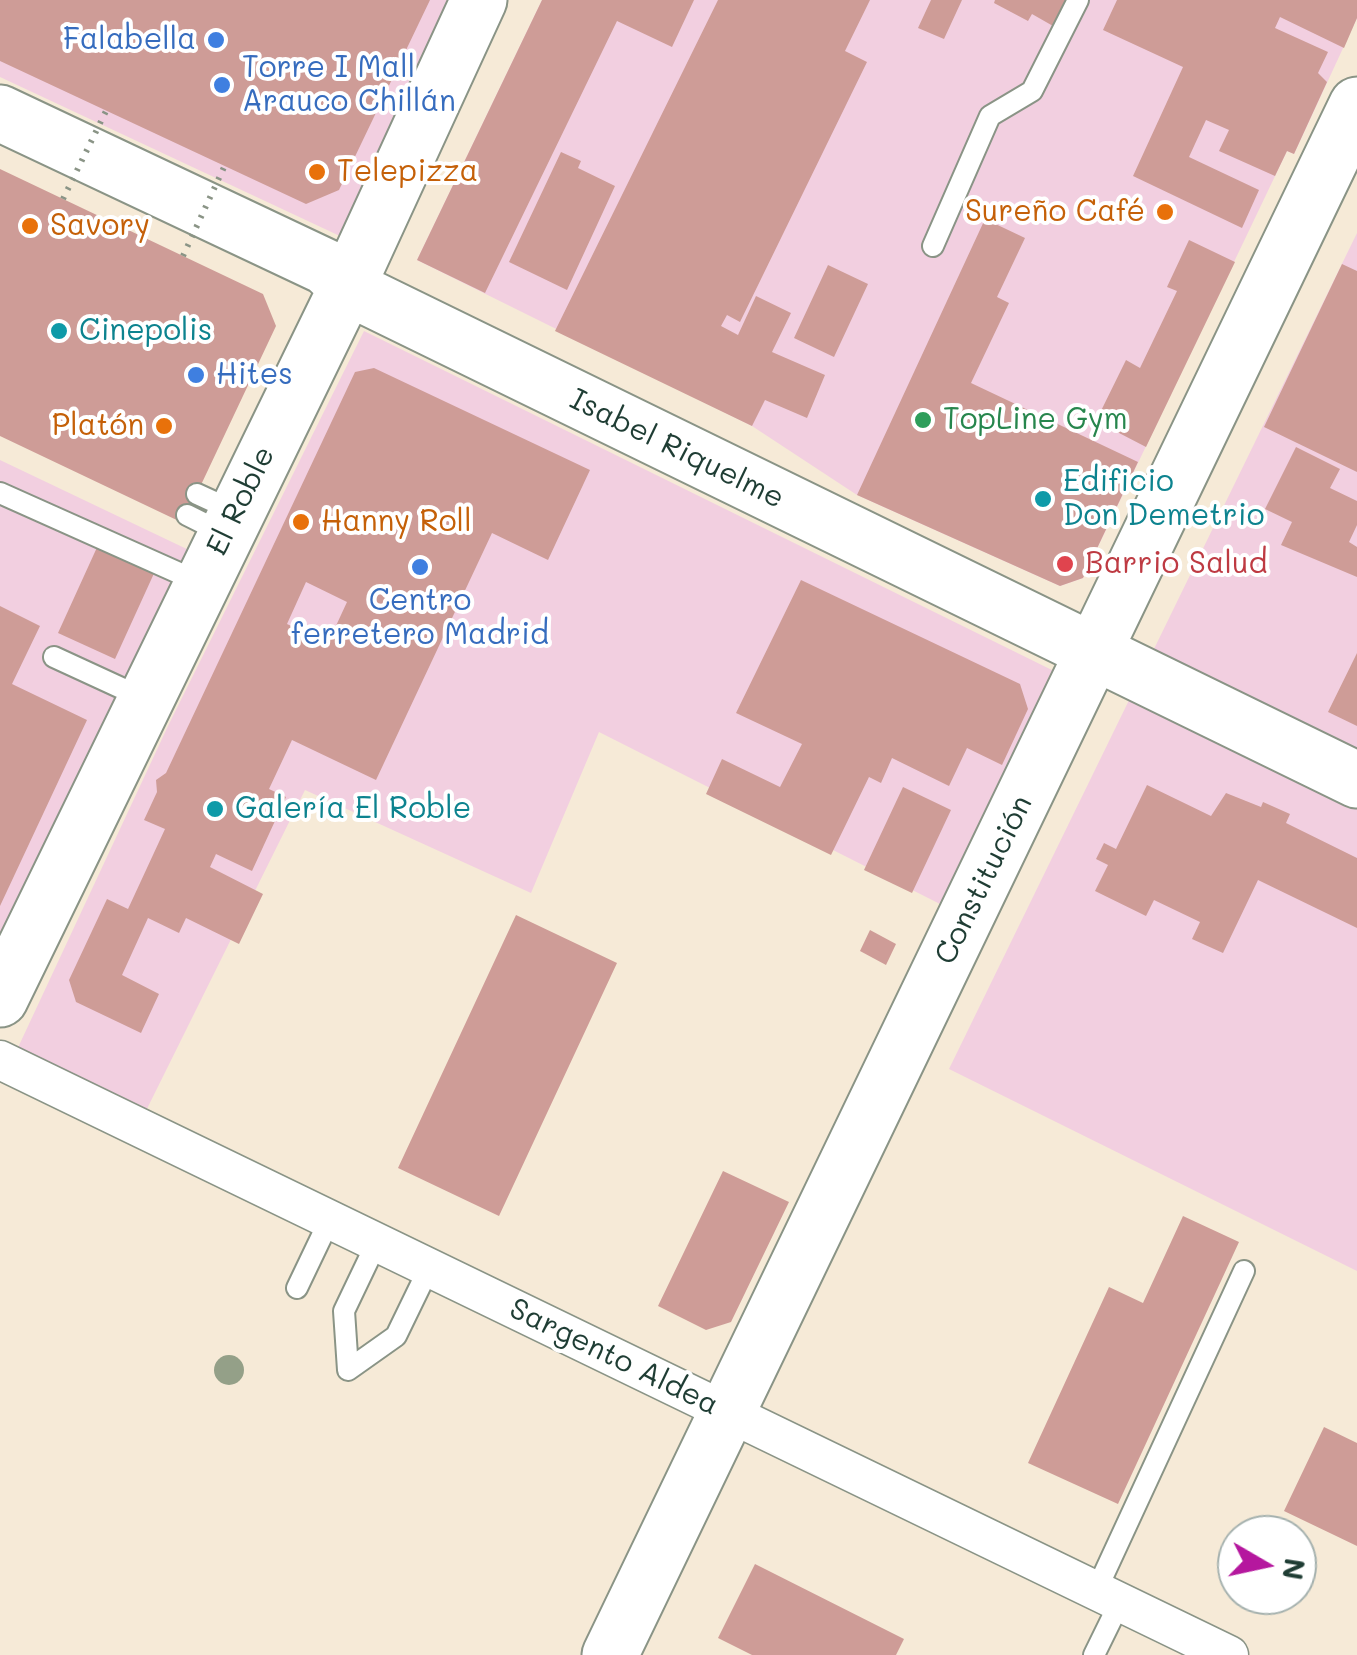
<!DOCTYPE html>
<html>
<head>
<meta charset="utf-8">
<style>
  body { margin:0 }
  #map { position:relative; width:1357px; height:1655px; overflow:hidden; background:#f6ead7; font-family:Mali,sans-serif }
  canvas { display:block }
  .north { position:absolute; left:1217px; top:1515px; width:100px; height:100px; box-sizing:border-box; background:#fff; border:2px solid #a5b1ae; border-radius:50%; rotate:99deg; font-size:28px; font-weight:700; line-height:40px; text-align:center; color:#1f3d34 }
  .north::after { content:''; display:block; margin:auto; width:35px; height:45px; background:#b5179e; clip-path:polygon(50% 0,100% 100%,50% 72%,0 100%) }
</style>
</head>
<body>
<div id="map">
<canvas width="1357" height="1655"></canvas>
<div class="north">N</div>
</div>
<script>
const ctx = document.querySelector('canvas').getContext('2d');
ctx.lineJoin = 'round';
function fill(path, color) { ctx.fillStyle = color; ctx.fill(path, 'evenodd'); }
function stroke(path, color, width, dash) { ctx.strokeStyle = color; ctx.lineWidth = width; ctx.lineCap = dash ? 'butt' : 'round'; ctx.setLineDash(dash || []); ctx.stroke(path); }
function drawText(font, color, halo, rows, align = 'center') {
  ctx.font = font + ' Mali,sans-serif'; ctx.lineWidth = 8; ctx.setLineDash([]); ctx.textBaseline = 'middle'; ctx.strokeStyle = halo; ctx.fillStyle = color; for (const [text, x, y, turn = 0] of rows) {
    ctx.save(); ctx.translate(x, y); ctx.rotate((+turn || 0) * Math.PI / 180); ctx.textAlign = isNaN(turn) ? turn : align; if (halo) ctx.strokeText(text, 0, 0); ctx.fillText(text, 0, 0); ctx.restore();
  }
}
const built = new Path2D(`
  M0,0H459L342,237L0,77Z
  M542,0H1357V18L1294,154L1287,151L1083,578L1060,586L857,495L752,426L417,260Z
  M1357,233V1271L949,1069Z
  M364,331L1058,673L944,906L599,732L531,893L305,790L134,1135L8,1069L168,726Z
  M0,460L193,552L0,990Z`);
const building = new Path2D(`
  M0,0H430L339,190L306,204L0,61Z
  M542,0H694L672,47L617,21L485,293L417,260Z
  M718,0H870L845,51L867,62L740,322L727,315L721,326L738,335L756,296L791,313L772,352L825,375L807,418L765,400L752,426L555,331Z
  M931,0H962L944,39L918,28Z
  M995,0H1066L1053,26L1032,14L1028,21L994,3Z
  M1117,0H1357V18L1344,48L1280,17L1275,28L1328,52L1318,73L1327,82L1294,154L1287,151L1275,176L1219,151L1229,130L1206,120L1189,157L1259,190L1242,228L1133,176L1183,67L1103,30Z
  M561,152L581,161L578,168L615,186L567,290L509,262Z
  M0,169L263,294L276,326L183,523L0,436Z
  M985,219L1025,238L997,297L1009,303L971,383L1138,462L1083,578L1060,586L857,495Z
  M1189,240L1235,262L1146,447L1096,421L1126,360L1140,368L1177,291L1167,287Z
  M1342,264L1357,271V472L1264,427Z
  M828,265L868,284L834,357L794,338Z
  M374,368L590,470L548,560L492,533L376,780L292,740L269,789L286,797L252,871L216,854L210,867L263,894L239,944L186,918L179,933L148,918L122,975L159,994L141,1033L76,1002L69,980L107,899L128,909L165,829L144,820L157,792L156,780L166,773L355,372ZM306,582L347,602L328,643L287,624Z
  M1296,447L1340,469L1330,488L1357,501V525L1349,542L1357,547V577L1281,545L1292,522L1265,509Z
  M99,543L156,569L115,659L58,633Z
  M801,580L1020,684L1028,709L1002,765L967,748L949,786L892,758L881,783L869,777L831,855L706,794L722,759L780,787L802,744L736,713Z
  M0,606L40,626L12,684L87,720L0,906Z
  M1357,653V726L1328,712Z
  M1147,785L1211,816L1226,793L1261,807L1263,802L1290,814L1286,823L1357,858V928L1258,880L1223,953L1192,939L1200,922L1154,900L1146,916L1095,891L1108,865L1096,859L1104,843L1116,849Z
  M903,787L951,810L912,893L864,870Z
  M516,915L617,963L499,1216L398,1168Z
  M870,930L896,944L886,965L860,951Z
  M723,1171L789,1202L731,1322L706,1330L658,1306Z
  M1183,1216L1239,1242L1118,1504L1028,1463L1109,1287L1143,1303Z
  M1324,1427L1357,1443V1546L1284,1511Z
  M755,1564L904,1639L896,1655H752L718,1638Z`);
const lane = new Path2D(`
  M933,246L990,116L1032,91L1078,0
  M0,493L199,582
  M197,494L234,511
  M187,515L225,534
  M54,657L143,698
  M377,1242L344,1311L348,1370L396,1336L429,1268
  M297,1288L330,1219
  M1096,1591L1244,1271
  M1094,1655L1120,1602`);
const street = new Path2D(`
  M0,1060L1229,1655`);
const secondary = new Path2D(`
  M0,113L326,267L347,287L1357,780
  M0,999L347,287L479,0
  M610,1655L1357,105`);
const pathBridge = new Path2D(`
  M63,199L107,109
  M183,256L225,165`);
const trees = [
  [229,1370]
];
const markers = [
  [216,40,10,"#3f7fe0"],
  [222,85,10,"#3f7fe0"],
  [317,172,10,"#e8710a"],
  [1165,212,10,"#e8710a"],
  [30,226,10,"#e8710a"],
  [59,331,10,"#0f9aa8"],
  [196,375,10,"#3f7fe0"],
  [923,420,10,"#2e9e5b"],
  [164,426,10,"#e8710a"],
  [1043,499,10,"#0f9aa8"],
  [301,522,10,"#e8710a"],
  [1065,564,10,"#e0444e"],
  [420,567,10,"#3f7fe0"],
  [215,809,10,"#0f9aa8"]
];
const shopNames = [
  ["Falabella",196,40,"right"],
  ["Torre I Mall",242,68],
  ["Arauco Chillán",242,102],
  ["Hites",216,375],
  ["Centro",420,601,"center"],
  ["ferretero Madrid",420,635,"center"]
];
const foodNames = [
  ["Telepizza",337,172],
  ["Sureño Café",1145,212,"right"],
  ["Savory",50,226],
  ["Platón",144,426,"right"],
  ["Hanny Roll",321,522]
];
const cultureNames = [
  ["Cinepolis",79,331],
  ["Edificio",1063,482],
  ["Don Demetrio",1063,516],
  ["Galería El Roble",235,809]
];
const leisureNames = [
  ["TopLine Gym",943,420]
];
const streetNames = [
  ["Isabel Riquelme",677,449,26],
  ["El Roble",241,501,-64],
  ["Constitución",984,880,-64],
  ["Sargento Aldea",614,1357,26]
];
const healthNames = [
  ["Barrio Salud",1085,564]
];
fill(built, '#f2cfe0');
fill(building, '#ce9c97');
stroke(lane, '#8a9486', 24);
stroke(street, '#8a9486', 41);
stroke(secondary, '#8a9486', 59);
stroke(lane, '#fff', 20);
stroke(street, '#fff', 38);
stroke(secondary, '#fff', 55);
stroke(pathBridge, '#8a9486', 6, [2.5, 8]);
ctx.fillStyle = '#94a088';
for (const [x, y] of trees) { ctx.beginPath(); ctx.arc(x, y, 15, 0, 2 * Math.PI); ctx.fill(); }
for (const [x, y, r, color] of markers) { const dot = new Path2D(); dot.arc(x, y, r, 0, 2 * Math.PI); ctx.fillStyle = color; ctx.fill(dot); stroke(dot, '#fff', 4); }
drawText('30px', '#366cbe', '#fff', shopNames, 'left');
drawText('30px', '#c56008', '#fff', foodNames, 'left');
drawText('30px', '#0d838f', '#fff', cultureNames, 'left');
drawText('30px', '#27864d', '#fff', leisureNames, 'left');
drawText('30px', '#1f3d34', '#fff', streetNames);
drawText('30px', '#be3a42', '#fff', healthNames, 'left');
</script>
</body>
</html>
